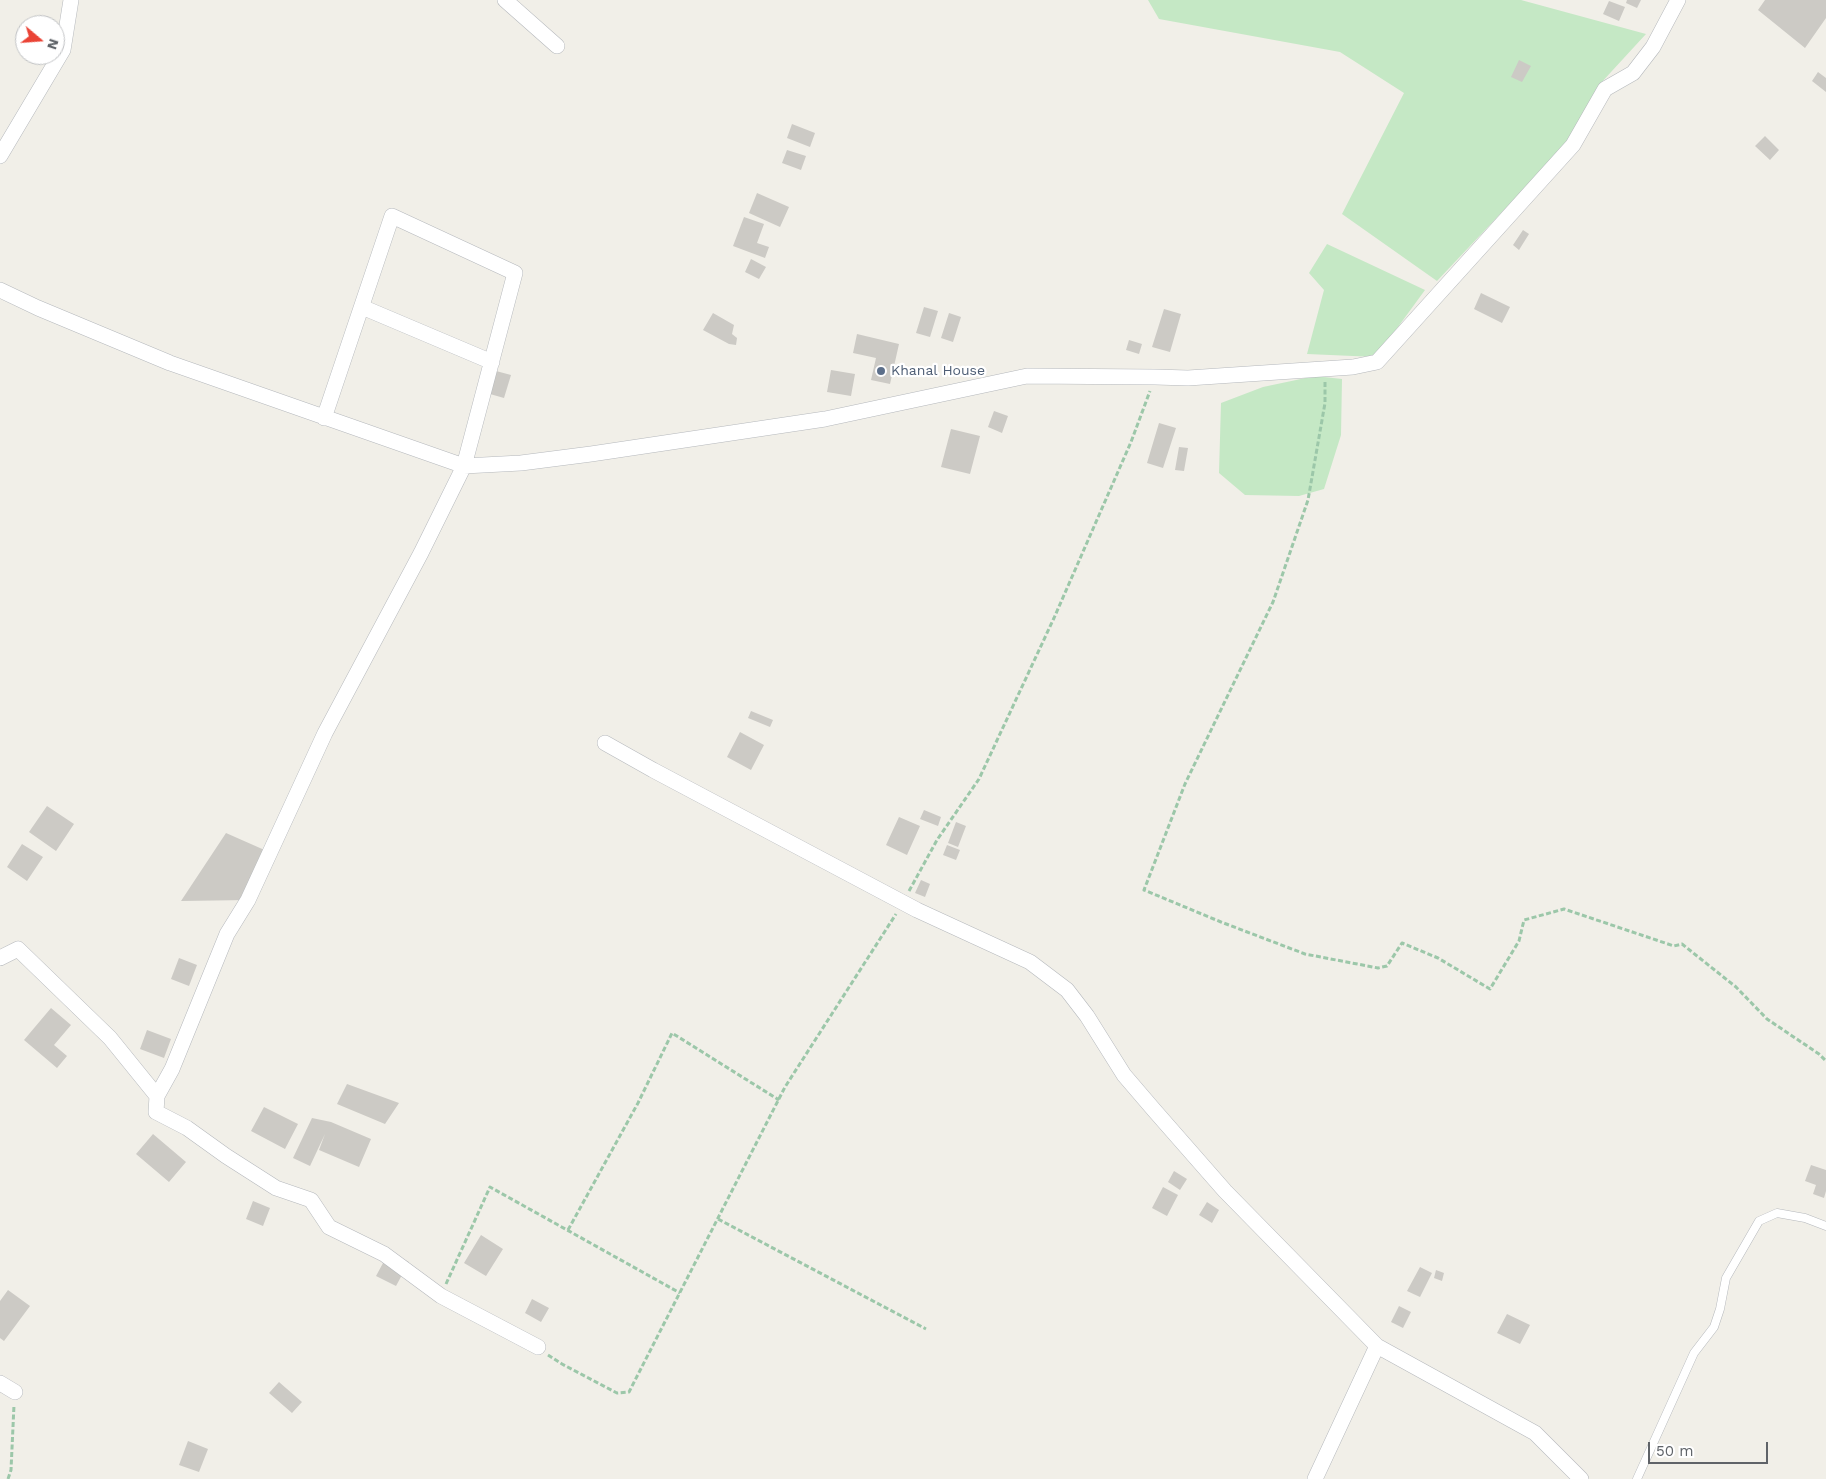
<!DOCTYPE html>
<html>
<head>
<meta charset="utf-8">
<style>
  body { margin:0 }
  #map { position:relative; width:1826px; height:1479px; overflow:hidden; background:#f1efe8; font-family:"Work Sans",sans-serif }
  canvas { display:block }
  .north { position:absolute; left:15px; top:15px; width:50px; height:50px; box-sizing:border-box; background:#fff; border:1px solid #bfc1c3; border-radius:50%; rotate:108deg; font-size:14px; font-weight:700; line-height:20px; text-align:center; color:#5f6368 }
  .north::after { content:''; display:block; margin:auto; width:18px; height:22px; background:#ea4335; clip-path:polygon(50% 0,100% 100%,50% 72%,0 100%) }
  .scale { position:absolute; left:1648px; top:1442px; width:120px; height:22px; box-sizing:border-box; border:2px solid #5f6368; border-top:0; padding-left:6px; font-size:15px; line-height:18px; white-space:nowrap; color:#5f6368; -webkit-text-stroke:4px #fff; paint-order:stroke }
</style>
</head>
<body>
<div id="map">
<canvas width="1826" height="1479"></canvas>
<div class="north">N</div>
<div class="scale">50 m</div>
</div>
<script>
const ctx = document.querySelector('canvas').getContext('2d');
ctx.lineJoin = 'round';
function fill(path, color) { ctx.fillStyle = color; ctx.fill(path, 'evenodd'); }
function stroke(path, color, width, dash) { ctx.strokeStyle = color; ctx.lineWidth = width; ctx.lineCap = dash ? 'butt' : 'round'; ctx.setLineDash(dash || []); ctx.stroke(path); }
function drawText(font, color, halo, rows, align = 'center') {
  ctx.font = font + ' "Work Sans",sans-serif'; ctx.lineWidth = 4.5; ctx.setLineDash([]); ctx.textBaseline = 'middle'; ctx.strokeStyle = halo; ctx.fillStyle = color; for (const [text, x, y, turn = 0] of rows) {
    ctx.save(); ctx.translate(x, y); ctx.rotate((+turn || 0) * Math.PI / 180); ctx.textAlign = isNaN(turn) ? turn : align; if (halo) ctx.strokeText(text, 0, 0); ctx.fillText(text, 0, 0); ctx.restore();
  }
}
const green = new Path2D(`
  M1148,0H1521L1646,34L1600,84L1568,142L1437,281L1342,214L1404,93L1340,52L1159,19Z
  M1327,244L1425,290L1376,357L1307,354L1324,290L1309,273Z
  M1315,376L1342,379L1341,435L1324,489L1299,496L1245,495L1219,473L1221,403L1263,387Z`);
const building = new Path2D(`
  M1627,0H1641L1637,8L1626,3Z
  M1765,0H1826V18L1805,48L1758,10Z
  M1609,1L1625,7L1619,21L1603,14Z
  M1519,60L1531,66L1522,82L1511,77Z
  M1818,72L1826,78V92L1812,81Z
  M792,124L815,133L810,147L787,138Z
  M1765,136L1779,150L1770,160L1755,146Z
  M787,150L806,156L801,170L782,163Z
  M757,193L789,207L780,227L749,213Z
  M744,217L764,224L757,243L769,247L765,258L733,246Z
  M1523,230L1529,234L1519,250L1513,245Z
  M751,259L766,267L759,279L745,272Z
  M1481,293L1510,307L1502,323L1474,309Z
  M924,307L938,311L930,337L916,333Z
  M1164,309L1181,314L1170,352L1152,347Z
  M713,313L734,325L732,334L737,338L736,345L729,344L703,330Z
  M949,313L961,317L953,342L941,338Z
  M857,334L899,344L890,384L871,380L876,358L853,353Z
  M1129,340L1142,344L1139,354L1126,350Z
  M831,370L855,374L851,396L827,392Z
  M496,371L511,375L504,398L490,394Z
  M994,411L1008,416L1002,433L988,427Z
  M1159,423L1176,428L1163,468L1147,463Z
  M951,429L980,436L970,474L941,467Z
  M1179,447L1188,448L1184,471L1175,470Z
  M751,711L773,720L770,727L748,718Z
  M740,732L764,745L751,770L727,757Z
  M47,806L74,824L56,851L29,832Z
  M924,810L941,817L938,826L920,819Z
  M899,817L920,826L907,855L886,845Z
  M956,822L966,826L958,847L948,843Z
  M226,833L269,852L248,900L181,901Z
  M22,844L43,857L27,881L7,867Z
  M947,845L960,850L956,860L943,855Z
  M921,880L930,884L925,897L915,893Z
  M179,958L197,965L189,986L171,979Z
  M51,1008L71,1025L54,1045L67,1056L57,1068L24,1040Z
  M147,1030L171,1039L164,1058L140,1049Z
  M347,1084L399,1103L385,1124L337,1104Z
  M264,1107L298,1124L285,1149L251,1131Z
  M312,1118L331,1122L371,1139L359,1167L319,1150L325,1134L310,1166L293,1158Z
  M153,1134L186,1162L169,1182L136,1154Z
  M1811,1165L1826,1170V1191L1824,1198L1813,1194L1816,1185L1805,1181Z
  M1174,1171L1187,1179L1180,1190L1168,1182Z
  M1163,1187L1178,1195L1167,1216L1152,1208Z
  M253,1201L270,1208L263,1226L246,1219Z
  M1207,1202L1219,1210L1212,1223L1199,1215Z
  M481,1235L503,1249L486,1276L464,1263Z
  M389,1252L409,1262L396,1286L376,1276Z
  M1420,1267L1432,1273L1420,1297L1407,1291Z
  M1436,1270L1444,1273L1442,1281L1434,1278Z
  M8,1290L30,1306L4,1341L0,1338V1301Z
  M532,1299L549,1308L541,1322L525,1313Z
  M1399,1306L1411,1312L1403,1328L1391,1322Z
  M1507,1314L1530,1325L1520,1344L1497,1333Z
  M279,1382L302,1402L292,1413L269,1393Z
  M188,1441L208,1449L199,1472L179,1465Z`);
const path = new Path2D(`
  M1325,382V403L1308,500L1273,602L1185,784L1144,890L1221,922L1305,954L1378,968L1387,966L1402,943L1438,958L1490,989L1519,941L1524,920L1564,909L1674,946L1682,944L1736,987L1767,1019L1819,1054L1826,1061
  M909,891L937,840L979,779L1054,618L1131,442L1150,391
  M718,1219L926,1329
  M568,1230L638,1103L672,1033L779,1100
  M446,1284L490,1187L680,1293
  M548,1355L562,1364L617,1393L629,1392L785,1087L896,914
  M8,1479L11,1470L14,1405`);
const service = new Path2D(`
  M1637,1479L1694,1353L1714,1327L1720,1309L1726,1278L1759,1221L1777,1213L1805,1218L1826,1226`);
const minor = new Path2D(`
  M505,0L557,46
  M0,156L63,50L71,0
  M0,290L38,308L170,363L464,466L521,463L591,454L825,419L1027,376L1155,377L1188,378L1353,367L1377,362L1573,145L1605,89L1633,73L1653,47L1678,0
  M362,307L492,362
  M324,418L392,216L515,273L464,466L421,553L325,733L248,900L227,934L172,1069L157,1096L156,1112L187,1128L226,1156L276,1188L311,1200L329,1227L384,1254L441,1296L538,1347
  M605,743L653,770L917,910L1030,962L1067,990L1087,1016L1124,1075L1154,1110L1225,1191L1377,1346
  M0,958L18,949L110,1038L157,1096
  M0,1383L15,1392
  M1315,1479L1377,1346L1535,1433L1581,1479`);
const markers = [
  [881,371,5,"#5c6f8a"]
];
const serviceNames = [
  ["Khanal House",891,371]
];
fill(green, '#c5e8c5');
fill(building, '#cccac5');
stroke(service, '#b5b8bc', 9);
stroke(minor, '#b5b8bc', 16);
stroke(path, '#9cc7a9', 3, [5, 2.5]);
stroke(service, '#fff', 8);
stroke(minor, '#fff', 15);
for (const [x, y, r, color] of markers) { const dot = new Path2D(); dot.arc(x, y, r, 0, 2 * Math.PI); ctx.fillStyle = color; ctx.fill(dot); stroke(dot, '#fff', 2); }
drawText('14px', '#4e5e75', '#fff', serviceNames, 'left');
</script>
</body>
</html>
